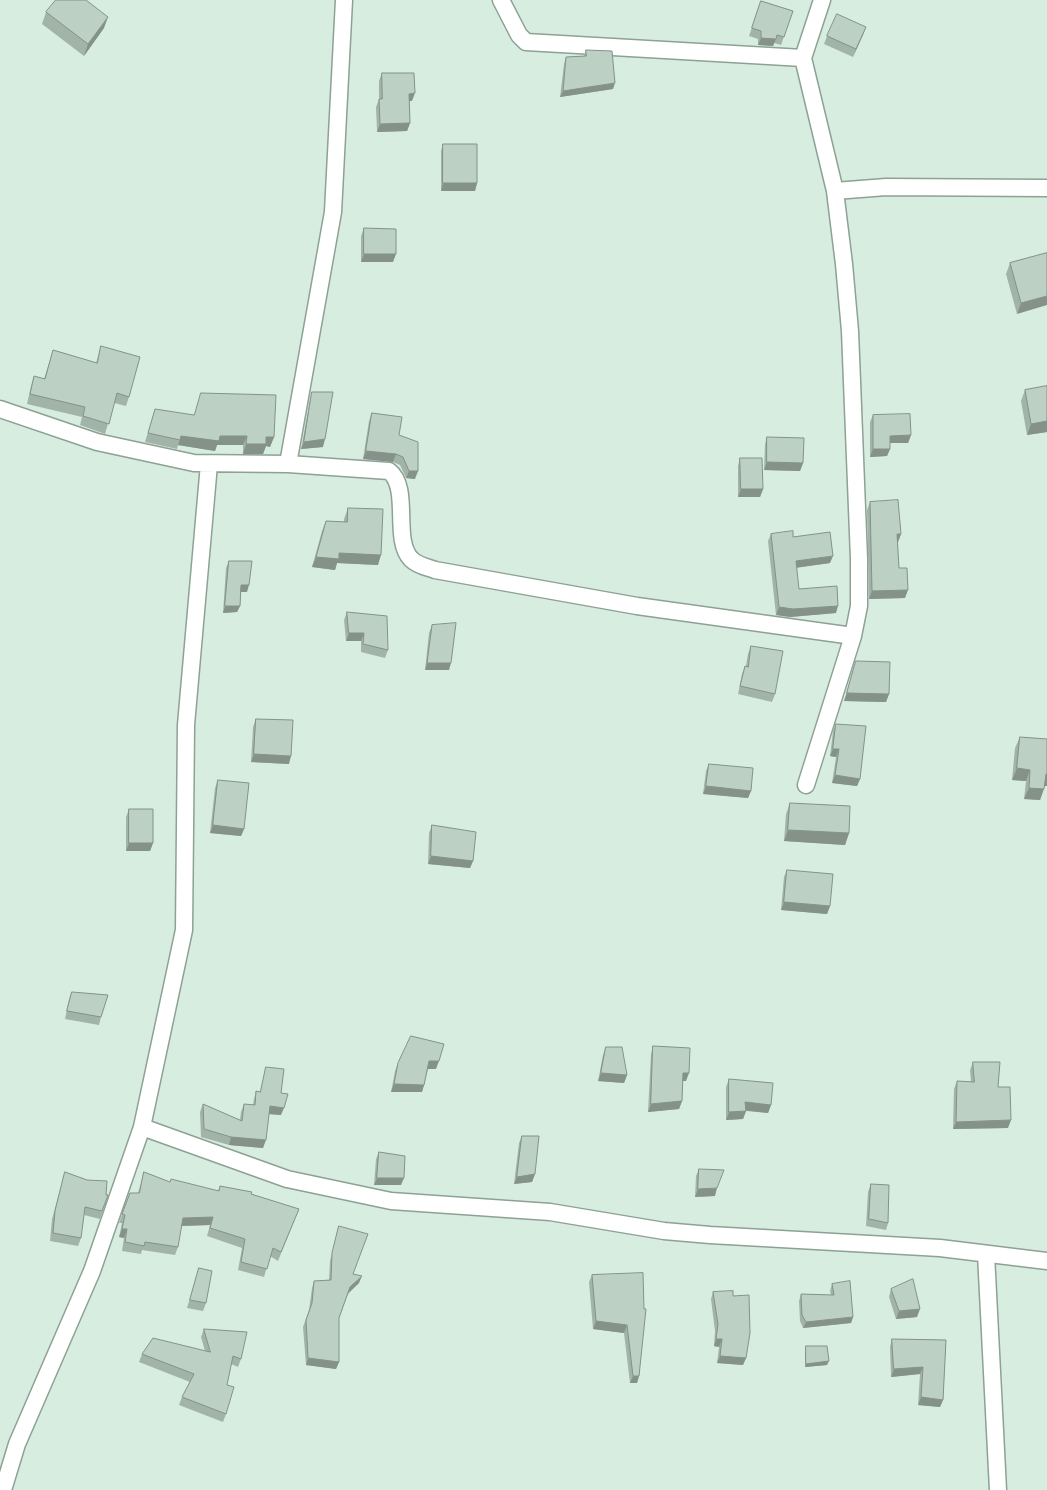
<!DOCTYPE html>
<html>
<head>
<meta charset="utf-8">
<style>
  body { margin:0 }
  canvas { display:block; background:#d7eddf }
</style>
</head>
<body>
<canvas width="1047" height="1490"></canvas>
<script>
const ctx = document.querySelector('canvas').getContext('2d');
ctx.lineJoin = 'round';
function stroke(path, color, width, dash) { ctx.strokeStyle = color; ctx.lineWidth = width; ctx.lineCap = dash ? 'butt' : 'round'; ctx.setLineDash(dash || []); ctx.stroke(path); }
function fill(path, color) { ctx.fillStyle = color; ctx.fill(path, 'evenodd'); }
const minor = new Path2D(`
  M501,0L519,35L526,42L803,58
  M835,191L886,187L1047,188
  M0,409L97,442L194,463L288,464L389,471C411,488 392,539 411,559C418,566 427,567 435,570L637,606L853,636
  M288,464L333,212L344,0
  M806,785L853,636L859,606V559L850,331L844,264L835,191L803,58L822,0
  M142,1127L287,1179L391,1201L550,1212L664,1231L710,1235L940,1248L1047,1261
  M986,1254L998,1490
  M3,1490L17,1444L92,1271L142,1127L184,930L186,725L209,464`);
const wall = new Path2D(`
  M761,1L793,11L781,45L774,43L773,46L758,45V39L749,36Z
  M46,12L104,28L84,56L42,24Z
  M866,27L853,57L824,44L827,36Z
  M586,50L613,89L560,97L564,64L566,57L584,56Z
  M382,73L412,101H409L410,123L407,131L377,132L376,107L379,99V81Z
  M443,144L477,183L475,191H441V151Z
  M364,228L393,262H361V236Z
  M1047,253L1017,314L1006,274L1010,263Z
  M101,346L129,397L126,406L114,403L105,434L80,425L82,417L27,404L31,386L34,376L44,379L53,350L96,363Z
  M1047,386V432L1027,435L1021,401L1025,390Z
  M312,392L323,447L301,449L310,400Z
  M155,409L274,437L270,447L266,446L263,454H243V445H217L215,451L178,445L177,449L145,442Z
  M372,413L399,435L415,479L406,478L400,465L393,462L363,459L369,421Z
  M873,415L911,435L908,443H890V449L887,456L870,457V422Z
  M767,437L803,463L800,471L764,470L765,444Z
  M740,458L763,489L760,497H738V466Z
  M870,502L901,534L898,542H897L899,568L905,598L869,599L867,510Z
  M348,508L378,565L337,563L335,570L312,567L322,531L326,521L344,522V519Z
  M771,534L793,537L830,563L796,568L799,589L836,613L790,617L776,615L768,541Z
  M229,561L247,592H241L240,606L237,612L223,613L226,568Z
  M347,612L388,650L385,658L361,652V641H346L344,620Z
  M432,625L449,670H425L429,633Z
  M751,646L775,694L772,702L738,694L742,674L745,666H746L748,654Z
  M856,661L889,694L886,702L844,701Z
  M256,719L289,764L251,762L253,727Z
  M836,724L860,779L857,786L832,783L836,757L830,756L833,731Z
  M1020,737L1047,786H1044L1040,800L1024,799L1026,781L1012,780L1015,748Z
  M709,764L751,791L748,798L703,794L706,771Z
  M218,780L244,829L241,836L210,833L215,788Z
  M790,803L849,833L845,845L784,841L786,814Z
  M129,809L153,843L150,851H126V817Z
  M432,825L473,861L470,868L428,864L429,833Z
  M787,870L830,906L827,914L781,910L784,877Z
  M72,992L101,1017L99,1025L65,1019L69,1000Z
  M653,1046L686,1081H682V1101L679,1109L648,1112L651,1054Z
  M606,1047L627,1075L624,1083L598,1081L603,1055Z
  M973,1062L1008,1128L953,1129L954,1089L957,1081L971,1082L970,1070Z
  M398,1063L436,1069H428L424,1085L422,1092H391L395,1071Z
  M266,1067L281,1093V1115L269,1114L263,1148L229,1145L201,1137L200,1112L203,1104L240,1120L241,1112L244,1104L253,1105L254,1099L256,1091L260,1092Z
  M729,1079L771,1105L768,1113L746,1111L743,1119L726,1120V1087Z
  M522,1136L535,1174L532,1182L514,1184L519,1143Z
  M379,1152L401,1185H374L376,1159Z
  M699,1169L715,1196L695,1197L696,1176Z
  M65,1172L87,1180L106,1195H108L100,1219L84,1215L81,1238L78,1246L50,1241L52,1219Z
  M144,1172L170,1182L218,1191L220,1186L251,1194L299,1209L278,1261L270,1256L264,1277L238,1270L242,1248L207,1236L210,1225L181,1226L178,1247L175,1255L142,1250L141,1254L122,1251L124,1238L119,1237L122,1223H119L130,1193H138Z
  M871,1184L888,1223L886,1230L866,1226L868,1192Z
  M339,1226L353,1274L359,1283L348,1294L339,1318V1362L336,1369L306,1365L303,1327L309,1310L312,1288L314,1281L329,1280L330,1261Z
  M199,1268L206,1303L203,1311L187,1308Z
  M592,1275L644,1309L639,1376L637,1383H630L624,1333L593,1329L589,1282Z
  M832,1284L853,1317L851,1323L803,1328L800,1321L799,1301L801,1294L831,1295L830,1291Z
  M891,1289L917,1317L896,1319L889,1297Z
  M713,1292L733,1296L746,1358L743,1365L717,1363L719,1347L714,1346L715,1331L711,1299Z
  M204,1329L241,1359L238,1367L231,1364L227,1385L226,1414L223,1422L179,1405L182,1397L190,1382L139,1362L142,1354L205,1351L201,1337Z
  M892,1339L946,1340L943,1400L940,1407L918,1405L920,1374L891,1377L890,1347Z
  M806,1346L827,1365L805,1367V1350Z`);
const shadedWall = new Path2D(`
  M108,17L104,28L84,56L88,44Z
  M866,27L863,35L853,57L856,49Z
  M761,38L776,39L773,46L758,45Z
  M615,83L613,89L560,97L563,91Z
  M415,93L412,101H406L409,94Z
  M410,123L407,131L377,132L380,124Z
  M443,183H477L475,191H441Z
  M364,254H396L393,262H361Z
  M1047,296V305L1017,314L1021,303Z
  M1047,421V432L1027,435L1031,424Z
  M911,435L908,443H887L890,436Z
  M181,436H247L243,445H217L215,451L178,445Z
  M266,437H274L270,447L266,446L263,454H243L246,444Z
  M325,439L323,447L301,449L304,442Z
  M873,449H890L887,456L870,457Z
  M366,451L396,454L393,462L363,459Z
  M767,462L803,463L800,471L764,470Z
  M409,471H418L415,479L406,478Z
  M741,489H763L760,497H738Z
  M897,534H901L898,542H894Z
  M339,553L381,555L378,565L337,563L335,570L312,567L316,557Z
  M833,556L830,563L793,568L796,561Z
  M241,585H249L247,592H239Z
  M908,590L905,598L869,599L872,591Z
  M225,606H240L237,612L223,613Z
  M838,606L836,613L790,617L776,615L779,607Z
  M349,633H364L361,641H346Z
  M427,663H451L449,670H425Z
  M847,693L889,694L886,702L844,701Z
  M833,749H839L836,757L830,756Z
  M254,754L291,756L289,764L251,762Z
  M1017,768L1030,770L1026,781L1012,780Z
  M1046,774H1047V786H1041Z
  M835,775L860,779L857,786L832,783Z
  M706,786L751,791L748,798L703,794Z
  M1029,788L1044,789L1040,800L1024,799Z
  M213,825L244,829L241,836L210,833Z
  M788,830L849,833L845,845L784,841Z
  M129,843H153L150,851H126Z
  M431,856L473,861L470,868L428,864Z
  M784,902L830,906L827,914L781,910Z
  M429,1061H439L436,1069H426Z
  M601,1073L627,1075L624,1083L598,1081Z
  M683,1073H689L686,1081H680Z
  M394,1084L424,1085L422,1092H391Z
  M682,1101L679,1109L648,1112L651,1104Z
  M745,1102L771,1105L768,1113L742,1110Z
  M270,1106L284,1108L281,1115L268,1114Z
  M746,1111L743,1119L726,1120L729,1112Z
  M1011,1120L1008,1128L953,1129L956,1122Z
  M231,1137L266,1140L263,1148L229,1145Z
  M535,1174L532,1182L514,1184L517,1177Z
  M377,1178H404L401,1185H374Z
  M717,1188L715,1196L695,1197L698,1189Z
  M213,1217L210,1225L180,1226L183,1218Z
  M122,1229H127L124,1238L119,1237Z
  M362,1276L359,1283L347,1294L350,1287Z
  M920,1309L917,1317L896,1319L899,1311Z
  M853,1317L851,1323L803,1328L806,1322Z
  M596,1321L627,1325L624,1333L593,1329Z
  M716,1339H722L719,1347L714,1346Z
  M720,1356L746,1358L743,1365L717,1363Z
  M308,1358L339,1362L336,1369L306,1365Z
  M829,1361L827,1365L805,1367L806,1364Z
  M923,1367L920,1374L891,1377L894,1369Z
  M633,1376H639L637,1383H630Z
  M921,1397L943,1400L940,1407L918,1405Z`);
const building = new Path2D(`
  M56,0H86L108,17L88,44L46,12Z
  M761,1L793,11L784,37L777,35L776,39L761,38V31L752,28Z
  M837,14L866,27L856,49L827,36Z
  M586,50L612,51L615,83L563,91L566,57L586,56Z
  M382,73H414L415,93L409,94L410,123L380,124L379,99H382Z
  M443,144H477V183H443Z
  M364,228L396,229V254H364Z
  M1047,253V296L1021,303L1010,263Z
  M101,346L140,357L129,397L117,393L109,424L83,416L85,407L30,394L34,376L45,379L53,350L97,363Z
  M1047,386V421L1031,424L1025,390Z
  M312,392H333L325,439L304,442Z
  M201,393L276,395L274,437H266V444H246L247,436H220L219,441L181,436L180,440L148,433L155,409L194,415Z
  M372,413L402,417L399,435L418,442V471H409L403,457L396,454L366,451Z
  M910,414L911,435L890,436V449H873V415Z
  M767,437L804,438L803,463L767,462Z
  M740,458H762L763,489H741Z
  M898,500L901,534H897L899,568H907L908,590L872,591L870,502Z
  M348,508L383,509L381,555L339,553V559L316,557L326,521L347,522Z
  M793,531V537L830,532L833,556L796,561L799,589L837,586L838,606L793,609L779,607L771,534Z
  M229,561H252L249,585H241L240,606H225Z
  M347,612L387,616L388,650L363,644L364,633H349Z
  M456,623L451,663H427L432,625Z
  M751,646L783,651L775,694L740,686L745,666L748,667Z
  M856,661L890,662L889,694L847,693Z
  M256,719L293,720L291,756L254,754Z
  M836,724L866,726L860,779L835,775L839,749H833Z
  M1020,737L1047,739V774H1046L1044,789L1029,788L1030,770L1017,768Z
  M709,764L753,768L751,791L706,786Z
  M218,780L249,783L244,829L213,825Z
  M790,803L850,806L849,833L788,830Z
  M129,809H153V843H129Z
  M432,825L476,832L473,861L431,856Z
  M787,870L833,874L830,906L784,902Z
  M72,992L108,995L101,1017L67,1011Z
  M411,1036L444,1044L439,1061H429L424,1085L394,1084L398,1063Z
  M653,1046L690,1048L689,1073H683L682,1101L651,1104Z
  M606,1047H622L627,1075L601,1073Z
  M973,1062H1000L998,1087H1010L1011,1120L956,1122L957,1081L974,1082Z
  M266,1067L284,1069L281,1093L288,1094L284,1108L270,1106L266,1140L231,1137L204,1129L203,1104L242,1121L244,1104L255,1105L256,1091L260,1092Z
  M729,1079L773,1083L771,1105L745,1102L746,1111L729,1112Z
  M522,1136H539L535,1174L517,1177Z
  M379,1152L405,1156L404,1178H377Z
  M699,1169L724,1170L717,1188L698,1189Z
  M65,1172L87,1180L107,1181L106,1195H108L102,1211L85,1207L81,1238L53,1233L55,1211Z
  M144,1172L170,1182L171,1179L219,1191L220,1186L252,1192L251,1194L299,1209L281,1252L273,1248L267,1269L241,1262L245,1239L210,1228L213,1217L183,1218L178,1247L145,1242L144,1246L125,1242L127,1229H122L125,1215L122,1214L130,1193H139Z
  M871,1184L889,1185L888,1223L869,1219Z
  M339,1226L368,1234L353,1274L362,1276L350,1287L339,1318V1362L308,1358L306,1320L312,1303L314,1281L331,1280L332,1253Z
  M199,1268L212,1271L206,1303L190,1300Z
  M643,1273L644,1309H646L639,1376H633L627,1325L596,1321L592,1275Z
  M913,1279L920,1309L899,1311L891,1289Z
  M850,1281L853,1317L806,1322L802,1315L801,1294L834,1295L832,1284Z
  M733,1291V1296L749,1295L750,1333L746,1358L720,1356L722,1339H716L718,1324L713,1292Z
  M204,1329L247,1332L241,1359L233,1356L227,1385L234,1387L226,1414L182,1397L194,1374L142,1354L153,1338L210,1352Z
  M892,1339L946,1340L943,1400L921,1397L923,1367L894,1369Z
  M806,1346H827L829,1361L806,1364Z`);
stroke(minor, '#8da194', 19);
stroke(minor, '#fff', 16);
fill(wall, '#a2b4a9');
fill(shadedWall, '#849289');
fill(building, '#bcd1c4');
stroke(building, '#849289', 1);
</script>
</body>
</html>
